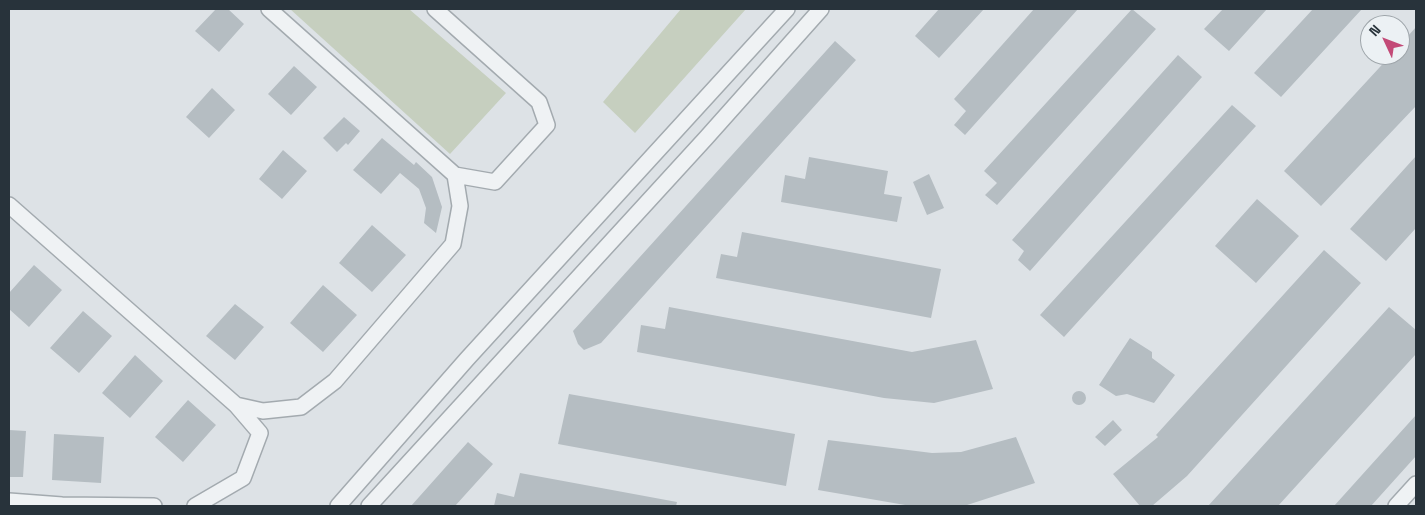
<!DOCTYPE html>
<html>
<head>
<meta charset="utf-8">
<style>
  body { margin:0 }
  #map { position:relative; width:1425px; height:515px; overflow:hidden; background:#dde2e6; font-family:"Space Grotesk",sans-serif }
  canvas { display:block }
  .frame { position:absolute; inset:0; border:10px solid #28333b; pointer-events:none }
  .north { position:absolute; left:1360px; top:15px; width:50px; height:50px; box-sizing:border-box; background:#ecf1f4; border:1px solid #9ea5aa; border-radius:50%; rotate:313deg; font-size:14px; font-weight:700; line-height:20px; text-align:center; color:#28333b }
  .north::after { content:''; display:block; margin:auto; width:18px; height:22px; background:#c34a77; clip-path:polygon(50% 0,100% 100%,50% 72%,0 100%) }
</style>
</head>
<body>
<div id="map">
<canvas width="1425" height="515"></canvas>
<div class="frame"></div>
<div class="north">N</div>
</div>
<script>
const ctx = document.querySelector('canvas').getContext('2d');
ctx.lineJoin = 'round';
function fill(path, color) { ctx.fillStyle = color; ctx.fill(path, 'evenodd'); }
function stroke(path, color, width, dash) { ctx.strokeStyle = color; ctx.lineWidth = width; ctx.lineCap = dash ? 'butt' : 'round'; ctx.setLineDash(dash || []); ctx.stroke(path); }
const green = new Path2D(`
  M290,9H409L506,93L450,154Z
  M681,9H746L635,133L603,102Z`);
const building = new Path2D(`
  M216,9H228L244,24L219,52L195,31Z
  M939,9H984L939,58L915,36Z
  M1034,9H1078L965,135L954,125L966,111L954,99Z
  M1132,9L1156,29L997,205L985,195L997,183L984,171Z
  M1223,9H1267L1229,51L1204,29Z
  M1313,9H1362L1281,97L1254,73Z
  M1416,27V106L1321,206L1284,171L1391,55H1400V45Z
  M835,41L856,60L601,343L584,350L578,344L573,331Z
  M1178,55L1202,77L1030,271L1018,260L1024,251L1012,240Z
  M294,66L317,87L291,115L268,94Z
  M212,88L235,110L209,138L186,117Z
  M1232,105L1256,126L1064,337L1040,315Z
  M344,117L360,131L348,145L346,143L337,152L323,138Z
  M382,138L414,165L416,162L432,177L442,207L436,233L424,223L426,208L419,189L400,173L381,194L353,170Z
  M283,150L307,171L282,199L259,179Z
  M1416,156V228L1386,261L1350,229Z
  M809,157L888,171L884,194L902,197L897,222L781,202L785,175L805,179Z
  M929,174L944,208L927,215L913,182Z
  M1257,199L1299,236L1256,283L1215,246Z
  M372,225L406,255L372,292L339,263Z
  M742,232L941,269L931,318L716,278L721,254L737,257Z
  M1324,250L1361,283L1187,476L1152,506H1140L1113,474L1158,437L1156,435Z
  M34,265L62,290L29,327L9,309V293Z
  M323,285L357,315L323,352L290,323Z
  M235,304L264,327L235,360L206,336Z
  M669,307L912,352L976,340L993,389L934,403L884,398L637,352L641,325L665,329Z
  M1389,307L1416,330V354L1278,506H1208Z
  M83,311L112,336L79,373L50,348Z
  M1130,338L1152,352V358L1175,375L1154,403L1127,394L1116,396L1099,385Z
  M135,355L163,381L130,418L102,393Z
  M1072 398a7 7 0 1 1 14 0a7 7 0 1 1-14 0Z
  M569,394L795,434L786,486L558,444Z
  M188,400L216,425L183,462L155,437Z
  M1416,415V456L1371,506H1334Z
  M1113,420L1122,430L1105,446L1095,437Z
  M9,430L26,431L23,477H9Z
  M54,434L104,437L101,483L52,480Z
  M1016,437L1035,483L964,506H911L818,490L828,440L932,453L961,452Z
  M468,442L493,464L455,506H411Z
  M520,473L677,502L676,506H494L497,493L514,497Z`);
const minor = new Path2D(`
  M269,9L455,175L495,182L547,125L539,102L435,9
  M9,205L236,405L260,433L243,478L195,506
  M236,405L263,411L301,407L335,381L453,244L460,206L455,175
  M9,501L62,505L154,506
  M338,506L467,359L787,9
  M369,506L706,138L821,9
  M1396,506L1416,484`);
fill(green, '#c6cfbf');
fill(building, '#b5bdc2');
stroke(minor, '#a3aaaf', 18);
stroke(minor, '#eff2f4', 15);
</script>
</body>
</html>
